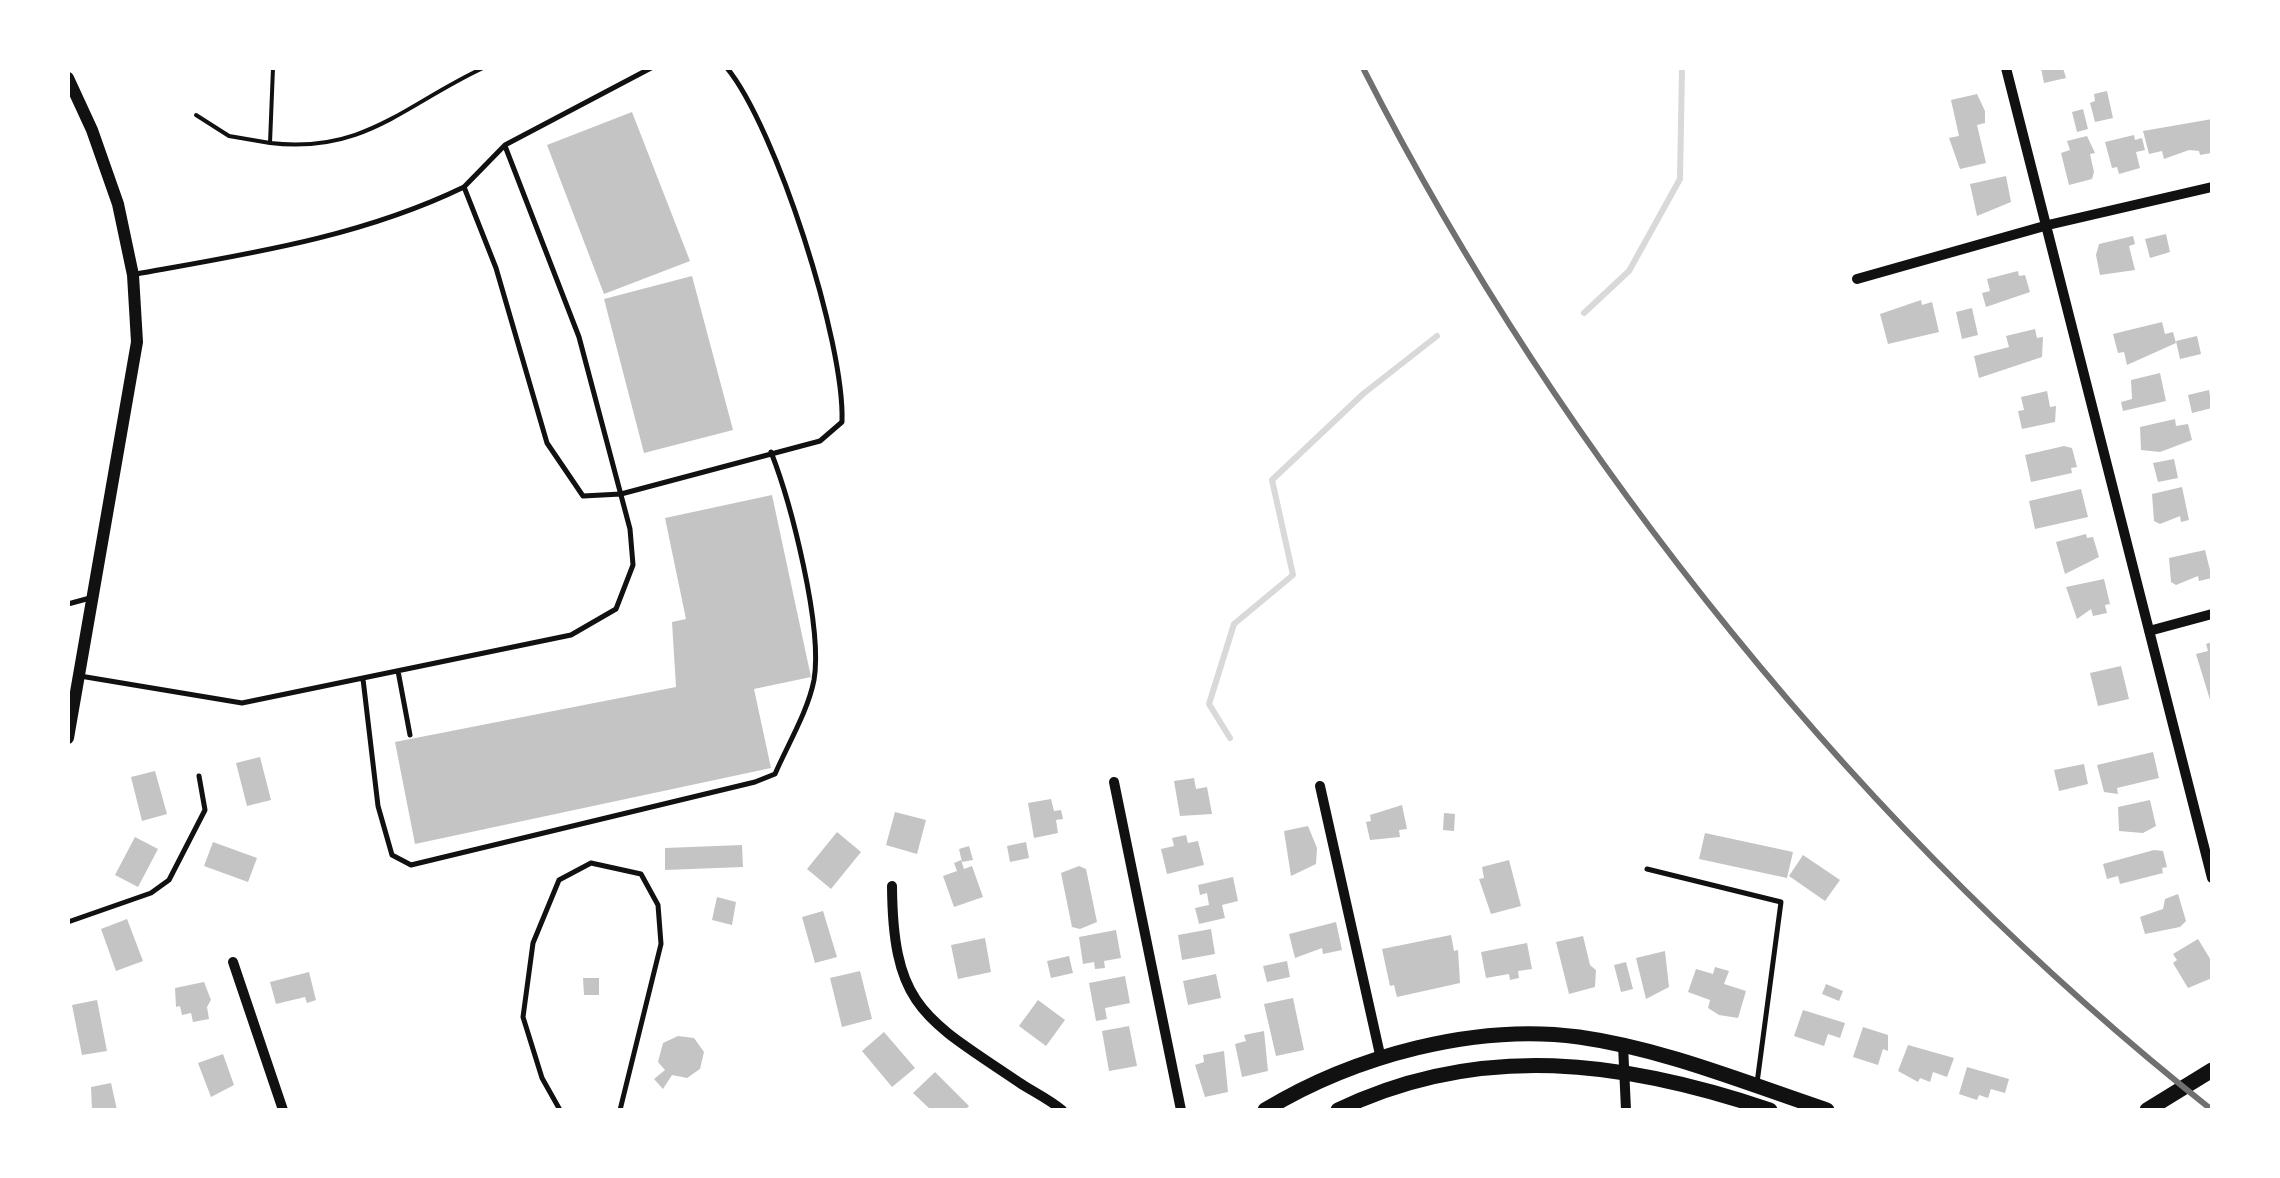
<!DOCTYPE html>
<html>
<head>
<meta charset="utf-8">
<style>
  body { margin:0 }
  #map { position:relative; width:2280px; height:1178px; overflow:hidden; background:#fff; font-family:"IBM Plex Sans",sans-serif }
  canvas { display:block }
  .frame { position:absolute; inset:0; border:70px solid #fff; pointer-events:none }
</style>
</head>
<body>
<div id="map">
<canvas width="2280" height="1178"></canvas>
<div class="frame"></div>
</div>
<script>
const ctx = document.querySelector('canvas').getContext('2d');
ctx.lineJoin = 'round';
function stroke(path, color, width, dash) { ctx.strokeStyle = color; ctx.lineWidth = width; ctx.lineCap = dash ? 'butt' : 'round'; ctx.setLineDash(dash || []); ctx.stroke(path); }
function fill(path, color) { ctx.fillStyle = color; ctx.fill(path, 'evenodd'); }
const stream = new Path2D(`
  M1584,313L1629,271L1680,179L1682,68
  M1230,738L1209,704L1234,624L1293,575L1272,480L1363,394L1437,336`);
const building = new Path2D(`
  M2041,68H2063L2066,78L2044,83Z
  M2107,91L2113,118L2095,122L2090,103L2095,101L2094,94Z
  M1977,94L1985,111V123L1977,125L1986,163L1960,169L1949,138L1959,136L1951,100Z
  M2083,109L2088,129L2077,132L2072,112Z
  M632,112L690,261L604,294L547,145Z
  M2212,119L2211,153L2200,155L2199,151L2189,150L2164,159L2162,151L2149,154L2143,131Z
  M2134,135L2135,140L2142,138L2145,150L2136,152L2140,168L2119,174L2117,167L2112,168L2105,142Z
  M2087,136L2095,153L2090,154L2094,172L2092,179L2069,185L2061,153L2070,150L2067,141Z
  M2006,176L2011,202L1977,216L1970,184Z
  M2166,234L2170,252L2150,258L2145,239Z
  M2133,236L2135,244L2129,246L2135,270L2100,275L2096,255L2099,244Z
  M2018,271L2019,276L2025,275L2030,292L1986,307L1982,293L1990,291L1987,279Z
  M692,276L733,430L644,453L604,299Z
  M1921,300L1922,305L1932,302L1939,332L1888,344L1880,314Z
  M1972,308L1978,335L1962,339L1956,312Z
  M2162,322L2165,334L2173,332L2176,343L2127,365L2124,352L2118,353L2113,334Z
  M2035,329L2037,338L2043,337L2042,357L1979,378L1974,356L2009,347L2006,336Z
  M2197,336L2201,354L2180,359L2176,341Z
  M2160,373L2166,401L2123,411L2121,402L2132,399L2131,380Z
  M2209,390L2212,408L2192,413L2188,395Z
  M2047,391L2050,407L2056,406L2055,422L2022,429L2018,411L2024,410L2021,397Z
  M2175,419L2176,426L2188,424L2192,440L2160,452L2141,450L2140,427Z
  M2064,446L2072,448L2077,467L2071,468L2072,473L2031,482L2025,455Z
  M2174,459L2178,478L2158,482L2153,463Z
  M2182,487L2189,520L2181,522L2180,516L2160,524L2154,521L2152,494Z
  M2081,489L2088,517L2035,529L2029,501Z
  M772,495L811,677L754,689L771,768L415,844L395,742L676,687L672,622L686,619L665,518Z
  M2086,534L2087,538L2093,537L2099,557L2065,574L2056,542Z
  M2205,550L2212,578L2199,581L2198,576L2176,585L2171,582L2169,558Z
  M2104,579L2110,604L2105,605L2107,613L2093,616L2091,609L2077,619L2066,587Z
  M2212,642V702L2211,703L2196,654L2208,651L2206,644Z
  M2121,666L2129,699L2098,706L2090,673Z
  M2153,752L2159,778L2117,788L2118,794L2104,792L2097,765Z
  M260,757L271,800L247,806L236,763Z
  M2084,764L2088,784L2059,791L2054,770Z
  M155,771L167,814L142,821L131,777Z
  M1194,778L1196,789L1207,787L1212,814L1180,816L1174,781Z
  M1051,799L1054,811L1061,810L1063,819L1056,820L1058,833L1034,838L1028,803Z
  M2150,800L2156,826L2143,833L2119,831L2118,807Z
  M1402,805L1407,829L1399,830L1400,837L1370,840L1366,822L1371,821L1370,815Z
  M895,812L926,820L917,854L886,845Z
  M1444,813L1455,814L1454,831L1443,830Z
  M1308,826L1317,848L1316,864L1291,876L1284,831Z
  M837,832L861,852L831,889L807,869Z
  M1705,833L1793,852L1787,878L1699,859Z
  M1186,835L1188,843L1198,841L1204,865L1167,874L1161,849L1174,846L1172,838Z
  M135,837L158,849L138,887L115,875Z
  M213,842L257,858L248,882L204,866Z
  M1026,842L1029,858L1010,862L1007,846Z
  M742,845L743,867L665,870V848Z
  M969,846L973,860L962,862L959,849Z
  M2154,850L2163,851L2167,867L2162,868L2163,873L2120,884L2118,876L2107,879L2103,864Z
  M1803,855L1840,880L1825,901L1789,876Z
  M961,860L964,869L972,866L983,897L954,907L943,876L957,871L954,863Z
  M1509,860L1521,906L1491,914L1479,879L1484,878L1482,867Z
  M1079,866L1086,869L1097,922L1080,929L1072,927L1061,873Z
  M1233,877L1238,901L1222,905L1225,918L1199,924L1195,908L1209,905L1207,893L1200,895L1198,885Z
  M2178,894L2186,921L2180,927L2145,934L2140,917L2163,909L2165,899Z
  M717,897L736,902L732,925L712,920Z
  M823,911L837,957L815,963L802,917Z
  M127,919L143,961L116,971L101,929Z
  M1336,922L1342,950L1323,954L1322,948L1295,958L1289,934Z
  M1211,929L1215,954L1182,960L1178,935Z
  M1116,930L1121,958L1104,961L1105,968L1095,969L1094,962L1083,964L1079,937Z
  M1451,935L1454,951L1458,950L1460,983L1397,997L1394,985L1390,986L1382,949Z
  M1583,936L1590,965L1596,970L1595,987L1569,994L1556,942Z
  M985,938L991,972L958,979L951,945Z
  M2198,939L2212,962V978L2188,988L2173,963L2177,960L2173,954Z
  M1527,943L1532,969L1518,971L1519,978L1510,980L1509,974L1486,978L1481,952Z
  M1665,951L1669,987L1646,999L1636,958Z
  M1069,956L1073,973L1051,978L1047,961Z
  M1287,961L1290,977L1267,982L1263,966Z
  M1626,962L1633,989L1621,992L1614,965Z
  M1715,967L1729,971L1724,984L1746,991L1738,1018L1719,1015L1708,1008L1710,1000L1688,992L1696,969L1713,974Z
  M860,971L872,1019L842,1027L830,978Z
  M309,972L316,1000L307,1003L305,997L276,1004L270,982Z
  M1216,974L1221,998L1188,1005L1183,981Z
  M1125,976L1130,1003L1105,1008L1107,1019L1096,1021L1089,983Z
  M583,978H599V995H584Z
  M204,982L211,1000L207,1007L209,1019L193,1022L191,1013L182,1015L180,1006L176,1007L175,988Z
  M1826,984L1843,991L1839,1001L1822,994Z
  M1293,998L1304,1050L1276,1056L1264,1004Z
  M97,1000L107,1051L82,1055L72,1005Z
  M1038,1000L1065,1020L1046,1046L1019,1026Z
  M1803,1010L1845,1023L1840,1038L1828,1034L1824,1046L1794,1036Z
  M1129,1026L1137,1066L1109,1071L1102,1031Z
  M1863,1027L1888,1035V1051L1883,1049L1878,1065L1853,1057Z
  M1264,1031L1268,1071L1242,1077L1235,1044L1246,1041L1244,1035Z
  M884,1032L915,1068L892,1087L862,1051Z
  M678,1036L694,1038L704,1052L700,1069L687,1078L672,1075L663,1089L654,1079L665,1070L658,1062L663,1043Z
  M1908,1045L1954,1058L1947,1077L1933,1072L1930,1082L1920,1078L1918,1082L1898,1071Z
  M1224,1051L1228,1092L1205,1097L1195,1065L1204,1062L1203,1055Z
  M223,1054L234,1085L211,1097L198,1063Z
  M1967,1067L2009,1079L2005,1093L1991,1089L1988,1098L1979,1095L1977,1100L1959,1094Z
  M935,1072L969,1106L965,1110H931L913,1093Z
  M111,1083L117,1110H92L91,1087Z`);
const path = new Path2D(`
  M273,68L270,143C364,154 404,105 483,68
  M196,115L229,136L270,143`);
const service = new Path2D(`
  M651,68L505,145L464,187L496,268L547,443L583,496L621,494L820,441L842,422C845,343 776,128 727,68
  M136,274C248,254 361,237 464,187
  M68,604L90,598
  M398,671L410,735
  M80,676L242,703L571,635L616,609L633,565L630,529L579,337L505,146
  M363,679L378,806L392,855L411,865L755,782L775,774C788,744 808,711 814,680C823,627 791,503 771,452
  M1647,869L1781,902L1757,1083
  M68,922L151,893L169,880L205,810L199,776
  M560,1110L542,1078L523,1017L533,943L559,880L591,863L641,874L658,905L661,944L620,1110`);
const minor = new Path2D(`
  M2006,68L2212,878
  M1857,279L2048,225L2212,187
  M2149,631L2212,614
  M1114,782L1181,1110
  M1320,786L1381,1059
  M892,886C893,1010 926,1019 1023,1085C1036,1093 1050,1100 1062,1110
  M233,962L283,1110
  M1623,1045L1626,1110`);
const tertiary = new Path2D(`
  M68,78L92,130L118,204L133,275L137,342L68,738`);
const secondary = new Path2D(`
  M1265,1110C1354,1056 1475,1023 1579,1037C1664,1049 1746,1083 1827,1110
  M1338,1110C1481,1041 1625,1061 1770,1110
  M2147,1110L2212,1070`);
const rail = new Path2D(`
  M1363,68C1563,461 1866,836 2212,1110`);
stroke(stream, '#d9d9d9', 6);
fill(building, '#c4c4c4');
stroke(path, '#111', 4);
stroke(service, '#111', 5);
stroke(minor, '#111', 10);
stroke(tertiary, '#111', 12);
stroke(secondary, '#111', 15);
stroke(rail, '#707070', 6);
</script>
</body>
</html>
